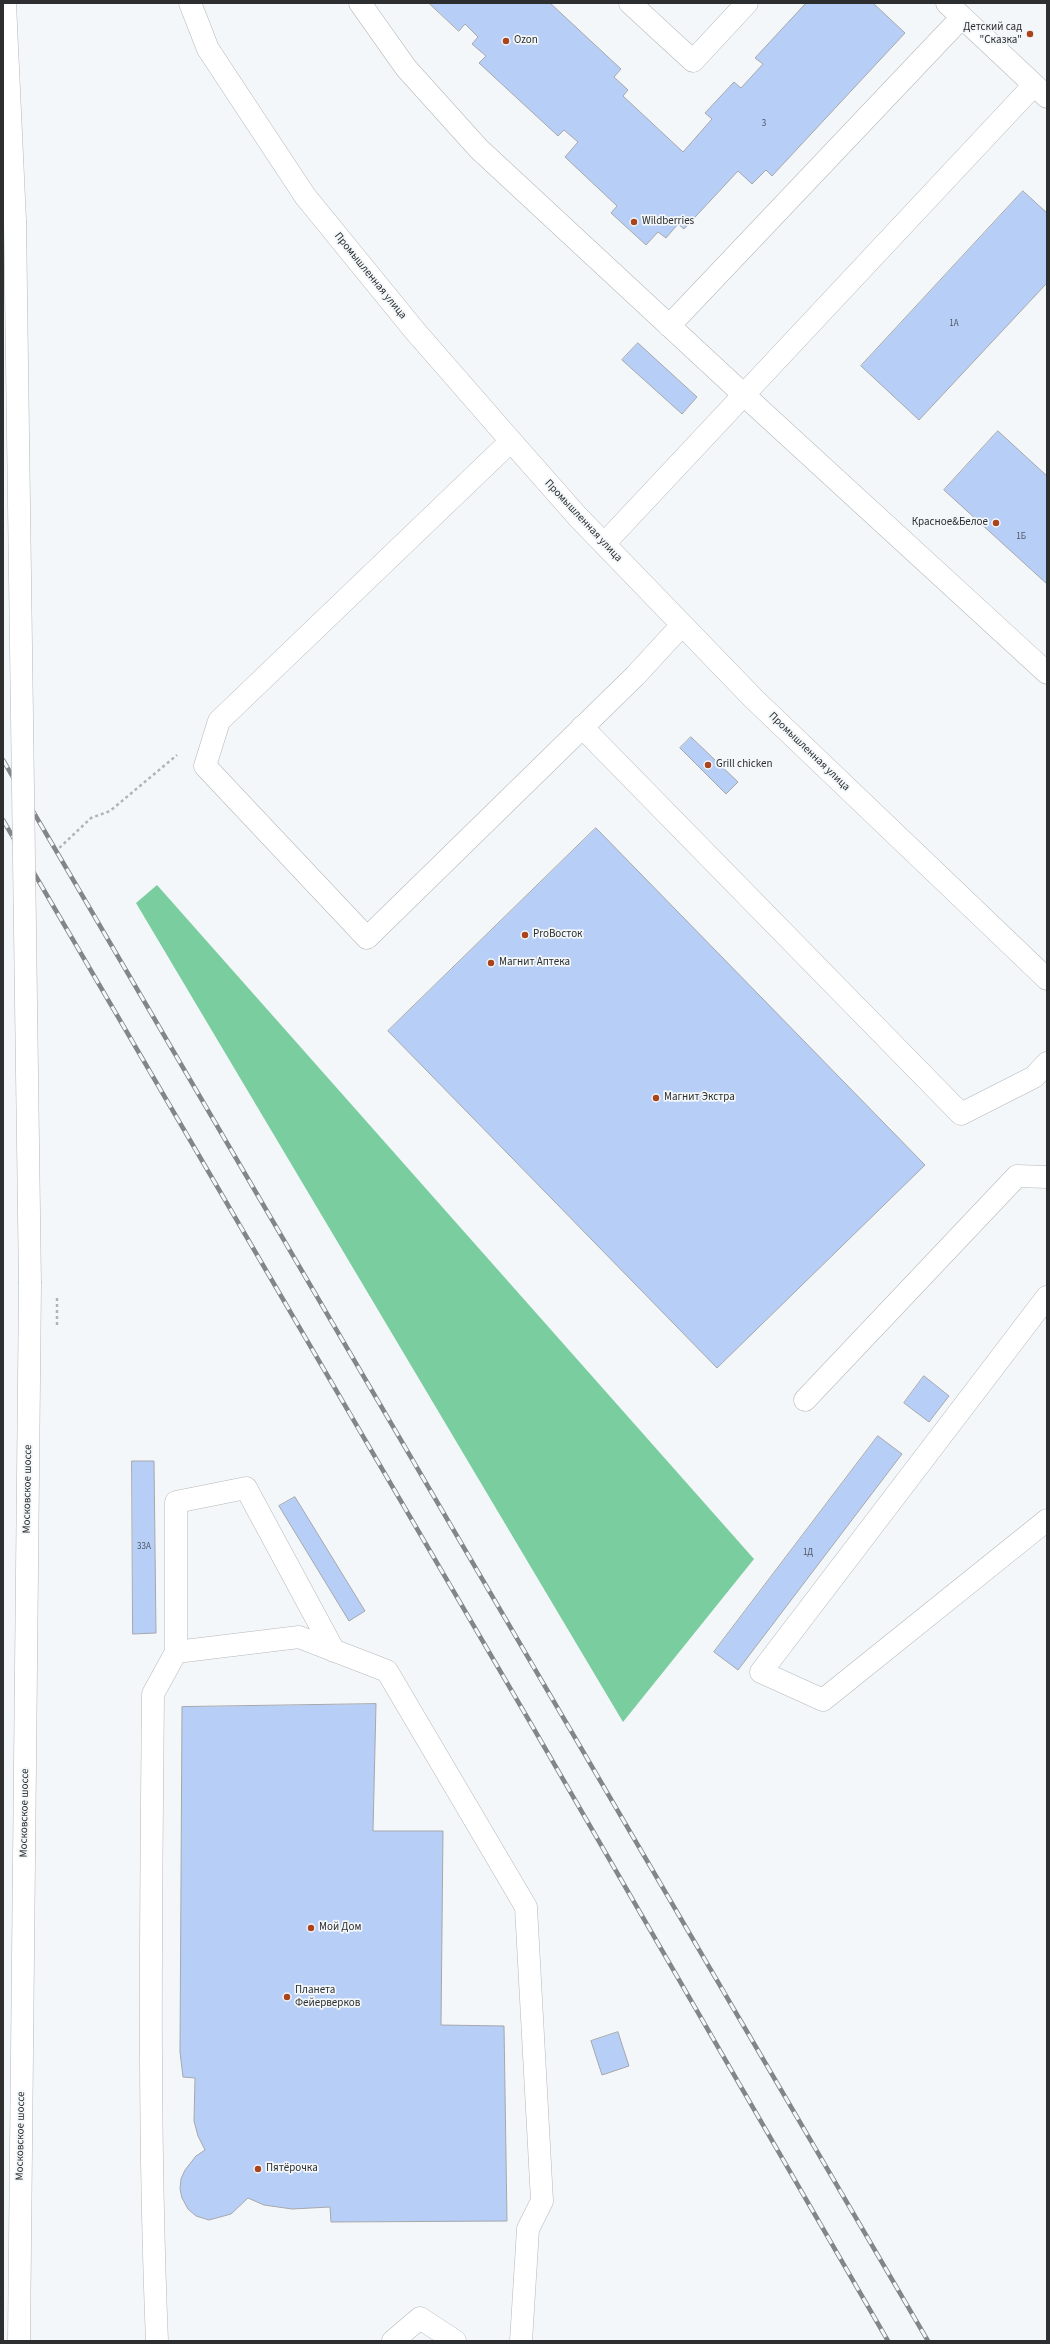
<!DOCTYPE html>
<html>
<head>
<meta charset="utf-8">
<style>
  body { margin:0 }
  #map { position:relative; width:1050px; height:2344px; overflow:hidden; background:#f3f7f9; font-family:"Source Sans 3",sans-serif }
  canvas { display:block }
  .frame { position:absolute; inset:0; border:4px solid #2c2e2f; pointer-events:none }
</style>
</head>
<body>
<div id="map">
<canvas width="1050" height="2344"></canvas>
<div class="frame"></div>
</div>
<script>
const ctx = document.querySelector('canvas').getContext('2d');
ctx.lineJoin = 'round';
function fill(path, color) { ctx.fillStyle = color; ctx.fill(path, 'evenodd'); }
function stroke(path, color, width, dash) { ctx.strokeStyle = color; ctx.lineWidth = width; ctx.lineCap = dash ? 'butt' : 'round'; ctx.setLineDash(dash || []); ctx.stroke(path); }
function drawText(font, color, halo, rows, align = 'center') {
  ctx.font = font + ' "Source Sans 3",sans-serif'; ctx.lineWidth = 3.5; ctx.setLineDash([]); ctx.textBaseline = 'middle'; ctx.strokeStyle = halo; ctx.fillStyle = color; for (const [text, x, y, turn = 0] of rows) {
    ctx.save(); ctx.translate(x, y); ctx.rotate((+turn || 0) * Math.PI / 180); ctx.textAlign = isNaN(turn) ? turn : align; if (halo) ctx.strokeText(text, 0, 0); ctx.fillText(text, 0, 0); ctx.restore();
  }
}
const forest = new Path2D(`
  M157,885L754,1559L623,1722L136,903Z`);
const building = new Path2D(`
  M429,3H550L621,69L614,77L628,90L623,96L683,152L712,119L705,113L734,82L741,88L763,64L755,58L806,3H873L905,33L772,176L766,170L752,184L738,171L684,229L678,224L666,238L658,232L646,245L611,213L617,206L565,157L578,142L564,130L558,136L479,63L486,56L472,44L478,37L465,24L459,31Z
  M1023,191L1047,213V283L919,420L861,366Z
  M638,343L697,397L682,414L622,360Z
  M998,431L1047,476V584L944,490Z
  M691,737L738,782L726,794L680,748Z
  M596,828L925,1165L717,1368L388,1031Z
  M924,1376L949,1396L929,1422L904,1403Z
  M878,1436L902,1454L738,1670L714,1652Z
  M132,1461H154L156,1633L133,1634Z
  M295,1497L365,1611L349,1621L279,1506Z
  M376,1704L373,1831H443L441,2025L504,2026L507,2221L331,2222L330,2207L292,2209L264,2205L248,2198L231,2214L209,2220L196,2216L188,2209L182,2198L180,2189L181,2179L185,2170L196,2156L205,2150L198,2136L194,2121L195,2078L183,2077L180,2052L182,1707Z
  M618,2032L629,2066L602,2075L591,2041Z`);
const path = new Path2D(`
  M55,852L91,818L110,811L177,755`);
const minor = new Path2D(`
  M190,3L208,49L305,196L415,331L511,441L578,517L754,699L1047,979
  M360,3L406,68L479,149L744,395L1047,673
  M630,3L693,61L747,3
  M947,3L1047,97
  M669,326L962,17
  M511,441L219,721L205,766L367,938L635,676L682,625
  M604,544L1034,85
  M582,727L961,1114L1034,1077L1047,1063
  M1047,1297L761,1672L823,1700L1047,1520
  M805,1400L1017,1176L1047,1177
  M176,1652V1502L246,1488L334,1651
  M157,2341C148,2125 151,1910 153,1694L176,1652L299,1637L387,1671L526,1907L542,2201L528,2229L521,2341
  M393,2341L420,2318L455,2341`);
const major = new Path2D(`
  M5,3L15,221
  M19,2341L30,1284`);
const rail = new Path2D(`
  M3,760L928,2341
  M3,820L527,1717L888,2341`);
const pathBridge = new Path2D(`
  M57,1298V1326`);
const majorBridge = new Path2D(`
  M15,221L30,1284`);
const markers = [
  [1030,34,4,"#aa441c"],
  [506,41,4,"#aa441c"],
  [634,222,4,"#aa441c"],
  [996,523,4,"#aa441c"],
  [708,765,4,"#aa441c"],
  [525,935,4,"#aa441c"],
  [491,963,4,"#aa441c"],
  [656,1098,4,"#aa441c"],
  [311,1928,4,"#aa441c"],
  [287,1997,4,"#aa441c"],
  [258,2169,4,"#aa441c"]
];
const numberNames = [
  ["3",764,124],
  ["1А",954,324],
  ["1Б",1021,537],
  ["33А",144,1547],
  ["1Д",808,1553]
];
const poiNames = [
  ["Детский сад",1022,28,"right"],
  ["\"Сказка\"",1022,41,"right"],
  ["Ozon",514,41],
  ["Wildberries",642,222],
  ["Красное&Белое",988,523,"right"],
  ["Grill chicken",716,765],
  ["ProВосток",533,935],
  ["Магнит Аптека",499,963],
  ["Магнит Экстра",664,1098],
  ["Мой Дом",319,1928],
  ["Планета",295,1991],
  ["Фейерверков",295,2004],
  ["Пятёрочка",266,2169]
];
const streetNames = [
  ["Промышленная улица",370,276,51],
  ["Промышленная улица",583,521,47],
  ["Промышленная улица",809,752,44],
  ["Московское шоссе",28,1489,-89],
  ["Московское шоссе",25,1813,-89],
  ["Московское шоссе",21,2136,-89]
];
fill(forest, '#7acd9f');
fill(building, '#b7cef7');
stroke(building, '#a6a7ab', 1);
stroke(minor, '#b4b8ba', 23);
stroke(major, '#b4b8ba', 23);
stroke(path, '#b1b4b6', 2.5, [3, 3]);
stroke(minor, '#fff', 22);
stroke(major, '#fff', 22);
stroke(rail, '#838688', 4.5);
stroke(rail, '#f3f7f9', 3, [9]);
stroke(majorBridge, '#b4b8ba', 23, []);
stroke(pathBridge, '#b1b4b6', 2.5, [3, 3]);
stroke(majorBridge, '#fff', 22);
for (const [x, y, r, color] of markers) { const dot = new Path2D(); dot.arc(x, y, r, 0, 2 * Math.PI); ctx.fillStyle = color; ctx.fill(dot); stroke(dot, '#f3f7f9', 1.5); }
drawText('9px', '#4f5661', null, numberNames);
drawText('11px', '#2c2e2f', '#f3f7f9', poiNames, 'left');
drawText('11px', '#2c2e2f', '#f3f7f9', streetNames);
</script>
</body>
</html>
